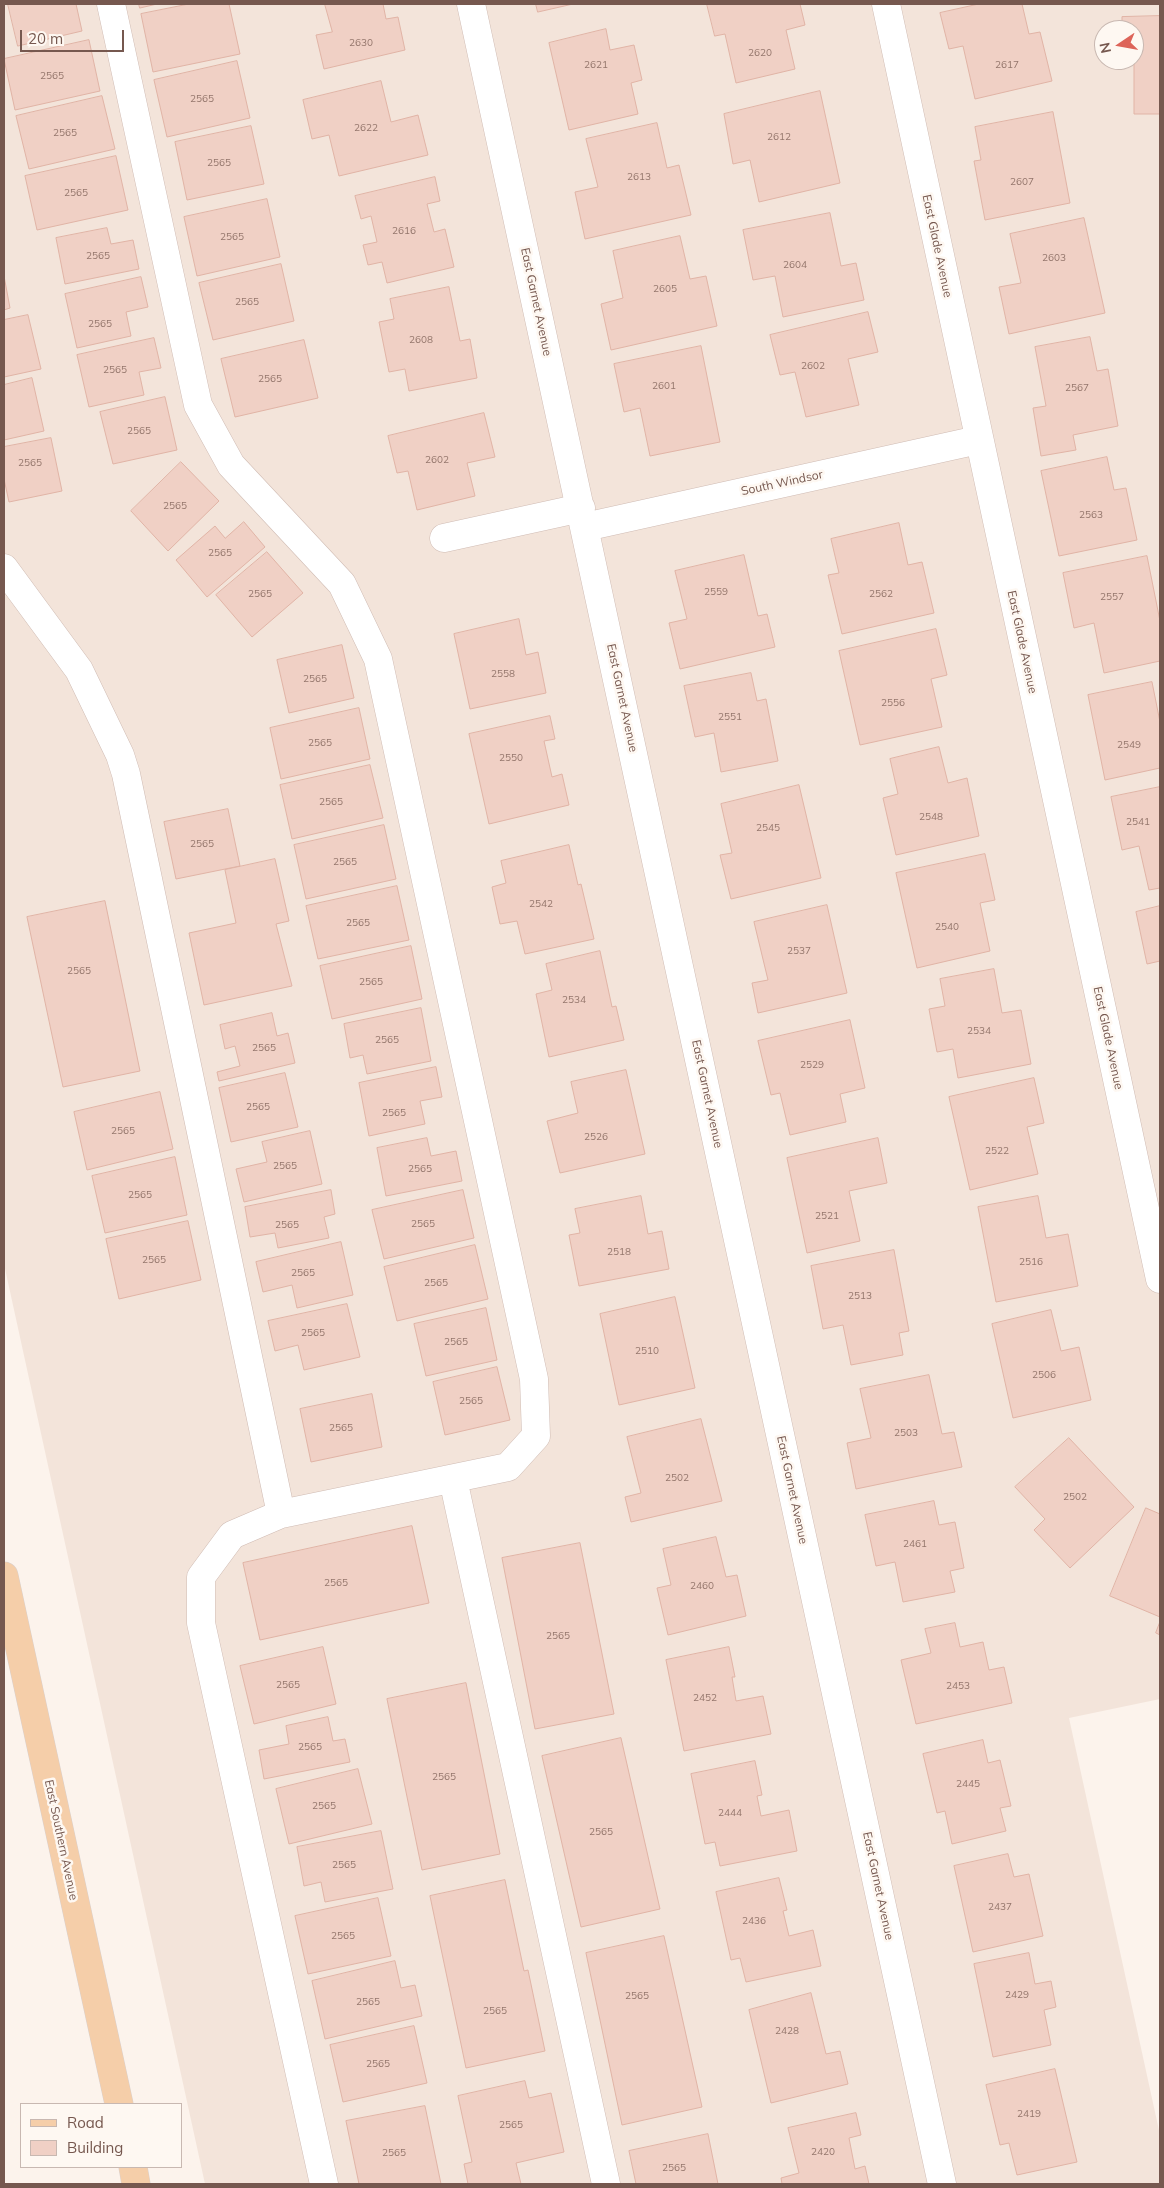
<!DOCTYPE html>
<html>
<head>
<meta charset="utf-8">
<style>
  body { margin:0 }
  #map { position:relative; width:1164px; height:2188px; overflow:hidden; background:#fcf3ec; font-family:Mulish,sans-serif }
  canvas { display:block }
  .frame { position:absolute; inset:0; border:5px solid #76584f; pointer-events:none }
  .legend { position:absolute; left:20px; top:2103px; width:162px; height:65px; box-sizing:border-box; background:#fef8f2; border:1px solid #c8b8b1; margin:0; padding:6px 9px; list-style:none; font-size:15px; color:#76584f }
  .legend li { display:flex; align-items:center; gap:10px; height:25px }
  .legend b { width:25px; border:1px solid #c8b8b1 }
  .north { position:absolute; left:1094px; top:20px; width:50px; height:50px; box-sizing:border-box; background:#fef8f2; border:1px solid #c8b8b1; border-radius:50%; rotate:258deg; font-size:14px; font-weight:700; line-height:20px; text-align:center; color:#76584f }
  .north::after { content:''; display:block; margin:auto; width:18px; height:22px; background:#dd6459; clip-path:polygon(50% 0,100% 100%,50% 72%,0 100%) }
  .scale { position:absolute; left:20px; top:30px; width:104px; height:22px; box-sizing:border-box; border:2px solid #76584f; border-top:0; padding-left:6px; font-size:15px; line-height:18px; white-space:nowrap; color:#76584f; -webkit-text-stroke:4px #fef8f2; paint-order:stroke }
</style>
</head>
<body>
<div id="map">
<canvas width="1164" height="2188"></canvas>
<div class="frame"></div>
<ul class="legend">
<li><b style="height:6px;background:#f5cea9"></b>Road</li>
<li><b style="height:14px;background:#f0d0c5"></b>Building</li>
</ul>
<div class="north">N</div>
<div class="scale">20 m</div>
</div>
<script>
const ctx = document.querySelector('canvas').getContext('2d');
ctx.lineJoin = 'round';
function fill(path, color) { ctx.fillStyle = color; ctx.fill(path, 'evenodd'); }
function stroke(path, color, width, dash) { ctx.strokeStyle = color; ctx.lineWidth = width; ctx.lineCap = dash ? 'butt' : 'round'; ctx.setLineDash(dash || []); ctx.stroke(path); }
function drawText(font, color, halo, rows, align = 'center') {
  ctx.font = font + ' Mulish,sans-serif'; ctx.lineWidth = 5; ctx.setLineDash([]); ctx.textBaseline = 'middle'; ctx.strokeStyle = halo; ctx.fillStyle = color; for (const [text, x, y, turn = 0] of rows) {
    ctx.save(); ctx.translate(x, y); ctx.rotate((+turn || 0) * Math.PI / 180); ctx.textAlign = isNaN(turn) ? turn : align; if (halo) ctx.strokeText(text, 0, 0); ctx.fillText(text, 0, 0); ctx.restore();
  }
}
const residential = new Path2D(`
  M4,4H1160V1699L1069,1718L1160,2135V2184H205L4,1264ZM1104,30H1134V60H1104Z`);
const building = new Path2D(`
  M8,4H76L82,31L18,46Z
  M139,4H157L140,8Z
  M189,4H229L240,54L153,72L141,14Z
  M325,4H383L386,19L398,17L405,50L324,69L316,35L332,32Z
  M536,4H573L538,12Z
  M707,4H800L805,25L786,30L795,69L736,83L725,34L715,36Z
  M979,4H1022L1029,34L1040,32L1052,81L975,99L963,46L949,49L940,13Z
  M1160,16V114H1134V30H1122V17Z
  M606,29L610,50L634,45L642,80L631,83L638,114L569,130L549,43Z
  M89,40L100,91L15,110L4,59Z
  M237,61L250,118L167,137L154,80Z
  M381,81L391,122L418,115L428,155L339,176L329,135L312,139L303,100Z
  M820,91L840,183L759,202L750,160L733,164L724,114Z
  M102,96L115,149L29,169L16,116Z
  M1053,112L1070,203L985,220L974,161L981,160L975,127Z
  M657,123L667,168L679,165L691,215L585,239L575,192L598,187L586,139Z
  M251,126L264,184L187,200L175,142Z
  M116,156L128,210L37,230L25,176Z
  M435,177L440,201L427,204L434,232L445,229L454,267L387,283L382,262L368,265L363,245L377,242L371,216L361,219L355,196Z
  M267,199L280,257L197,276L184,217Z
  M830,213L841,266L856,263L864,300L783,317L775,276L753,280L743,230Z
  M1084,218L1105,313L1009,334L999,287L1021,283L1010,234Z
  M107,228L111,244L133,240L139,269L65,284L56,238Z
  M680,236L690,279L706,276L717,326L611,350L601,304L623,298L613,251Z
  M281,264L294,321L213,340L199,283Z
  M4,276L10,308L4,310Z
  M141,277L148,307L126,312L131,336L77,348L65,294Z
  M449,287L460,341L470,339L477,378L409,391L405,369L389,372L379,322L394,319L390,299Z
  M868,312L878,352L848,359L859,405L806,417L795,372L780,375L770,335Z
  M28,315L41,369L4,377V320Z
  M1090,337L1097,371L1108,369L1118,426L1073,435L1076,450L1041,456L1033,408L1046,406L1035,347Z
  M154,338L161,368L139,372L144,395L89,407L77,355Z
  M304,340L318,398L235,417L221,359Z
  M701,346L720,442L650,456L640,408L624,412L614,364Z
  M32,378L44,431L4,440V385Z
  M165,397L177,450L113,464L100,412Z
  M484,413L495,457L467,463L475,496L417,510L408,471L397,473L388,436Z
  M51,438L62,491L9,502L4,479V447Z
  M1107,457L1114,490L1126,488L1137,540L1059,556L1041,471Z
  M181,462L219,501L168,551L131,511Z
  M244,522L265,547L207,597L176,560L215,526L225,538Z
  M899,523L908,565L922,562L934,613L842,634L828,575L839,573L831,539Z
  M267,552L303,593L252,637L216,595Z
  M744,555L758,616L767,614L775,647L680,669L669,623L687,619L675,571Z
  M1147,556L1160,621V661L1104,673L1094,623L1074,628L1063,573Z
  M519,619L526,655L538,652L546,693L470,709L454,634Z
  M936,629L947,675L931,679L942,727L860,745L839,651Z
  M342,645L354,698L289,713L277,660Z
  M751,673L757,701L766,699L778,761L721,772L714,733L695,737L684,686Z
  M1152,682L1160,722V768L1105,780L1088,695Z
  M359,708L370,759L281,779L270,728Z
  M550,716L555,739L544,741L552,777L562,774L569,805L489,824L469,734Z
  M939,747L948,783L967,778L979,836L896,855L883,798L898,794L890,759Z
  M370,765L383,818L292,839L280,785Z
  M799,785L821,878L731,899L720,855L732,853L721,804Z
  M1160,787V888L1149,890L1139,846L1122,850L1111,797Z
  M228,809L240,866L176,879L164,822Z
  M384,825L396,879L306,899L294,845Z
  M569,845L578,885L581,884L594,939L525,954L517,921L500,924L492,887L506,883L501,861Z
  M985,854L995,900L980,903L990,951L917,968L896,873Z
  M275,859L289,921L276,924L292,986L204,1005L189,933L236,923L225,870Z
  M397,886L409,940L318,959L306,906Z
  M105,901L140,1071L63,1087L27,917Z
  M827,905L847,993L758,1013L752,983L768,980L754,922Z
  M1160,906V961L1147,964L1136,912Z
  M411,946L422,999L332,1019L320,966Z
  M600,951L612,1007L616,1006L624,1040L549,1057L536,994L552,990L546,964Z
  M994,969L1002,1013L1021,1010L1031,1064L958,1078L953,1049L937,1052L929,1009L945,1006L940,979Z
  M421,1008L431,1061L367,1074L363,1055L350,1058L344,1024Z
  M272,1013L277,1036L288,1033L295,1063L219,1081L217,1072L240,1066L235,1046L225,1049L220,1025Z
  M850,1020L865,1088L840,1094L846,1122L790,1135L780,1093L771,1095L758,1041Z
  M436,1067L442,1097L420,1101L425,1124L369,1136L359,1083Z
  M626,1070L645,1154L560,1173L547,1121L578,1113L571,1082Z
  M285,1073L298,1127L231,1142L219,1088Z
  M1034,1078L1044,1123L1027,1127L1038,1174L970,1190L949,1097Z
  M160,1092L173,1149L87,1170L74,1112Z
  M310,1131L322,1184L244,1202L236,1169L267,1162L262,1142Z
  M427,1138L431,1156L456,1151L462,1181L386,1196L377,1148Z
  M878,1138L887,1183L849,1191L860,1241L807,1253L787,1158Z
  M175,1157L187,1215L105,1233L92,1176Z
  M331,1190L335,1214L324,1217L329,1238L278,1248L275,1233L250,1237L245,1207Z
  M463,1190L474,1238L384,1259L372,1210Z
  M641,1196L648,1234L662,1231L669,1269L579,1286L569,1235L580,1233L575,1209Z
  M1038,1196L1046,1238L1068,1234L1078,1286L996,1302L978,1207Z
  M188,1221L201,1280L119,1299L106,1239Z
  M341,1242L353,1295L297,1308L292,1285L263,1292L256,1262Z
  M475,1245L488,1299L397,1321L384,1267Z
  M894,1250L909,1331L899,1333L903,1355L851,1365L843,1325L823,1329L811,1266Z
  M675,1297L695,1388L619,1405L600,1314Z
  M347,1304L360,1357L304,1370L298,1345L275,1351L268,1321Z
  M486,1308L497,1360L426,1376L414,1324Z
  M1051,1310L1061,1351L1079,1347L1091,1400L1013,1418L992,1324Z
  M497,1367L510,1420L445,1435L433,1382Z
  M929,1375L942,1434L954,1432L962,1467L856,1489L847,1443L871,1438L860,1389Z
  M372,1394L382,1447L311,1462L300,1409Z
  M701,1419L722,1501L631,1522L625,1497L641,1493L627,1437Z
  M1069,1438L1134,1507L1070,1568L1034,1530L1045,1519L1015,1487Z
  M934,1501L939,1525L955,1522L964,1568L950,1571L955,1592L903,1602L895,1562L876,1566L865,1515Z
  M1146,1508L1160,1514V1617L1110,1596Z
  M412,1526L429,1603L260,1640L243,1563Z
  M716,1537L726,1577L737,1575L746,1616L668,1635L657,1588L671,1585L663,1549Z
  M580,1543L614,1714L535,1729L502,1558Z
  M1160,1622V1635L1156,1633Z
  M955,1623L960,1647L983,1642L989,1670L1004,1667L1012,1703L916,1724L901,1660L931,1653L925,1629Z
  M323,1647L336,1704L254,1724L240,1666Z
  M729,1647L735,1677H732L736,1701L763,1696L771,1734L684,1751L666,1660Z
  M466,1683L500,1854L422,1870L387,1699Z
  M328,1717L333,1741L345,1739L350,1762L264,1779L259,1750L289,1744L286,1726Z
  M621,1738L660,1909L581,1927L542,1756Z
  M983,1740L988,1763L1000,1760L1011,1806L1000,1808L1006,1831L952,1844L945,1811L937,1813L923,1754Z
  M755,1761L762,1795L757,1796L761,1816L789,1810L797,1851L720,1866L715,1842L705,1844L691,1774Z
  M358,1769L372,1824L289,1844L276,1789Z
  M381,1831L393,1889L325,1902L321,1882L304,1886L297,1847Z
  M1008,1854L1014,1877L1029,1874L1043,1936L973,1952L954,1866Z
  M779,1878L787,1910L783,1911L789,1936L813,1930L821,1966L746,1982L740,1958L731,1960L716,1892Z
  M505,1880L524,1971L528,1970L545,2051L466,2068L430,1896Z
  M378,1898L391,1956L308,1974L295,1916Z
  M664,1936L702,2107L622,2125L586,1953Z
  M1029,1953L1035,1984L1051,1981L1056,2007L1044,2010L1051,2045L993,2057L974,1964Z
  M395,1961L401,1988L415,1985L422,2016L325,2039L312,1981Z
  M811,1993L826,2054L840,2051L848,2084L771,2103L749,2010Z
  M414,2026L427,2083L343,2102L330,2045Z
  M1055,2069L1077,2162L1017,2175L1009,2143L1000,2145L986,2085Z
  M525,2081L529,2098L551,2093L564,2152L516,2163L521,2184H468L464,2164L472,2162L458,2096Z
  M425,2106L441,2184H359L346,2121Z
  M856,2113L861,2135L849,2138L855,2169L865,2166L869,2184H782L781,2178L799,2173L788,2128Z
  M708,2134L718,2184H636L629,2151Z`);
const minor = new Path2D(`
  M111,4L198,405L231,465L342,584L378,659L534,1379L536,1436L508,1467L281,1514L232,1535L201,1577V1623L324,2184
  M471,4L942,2184
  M886,4L1160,1279
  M585,527L978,440
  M444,538L581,508
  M4,568L79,670L120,755L126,774L281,1514
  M453,1479L606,2184`);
const major = new Path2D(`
  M4,1576L119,2104
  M133,2167L136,2184`);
const numberNames = [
  ["2630",361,43],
  ["2620",760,53],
  ["2621",596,65],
  ["2617",1007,65],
  ["2565",52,76],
  ["2565",202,99],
  ["2622",366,128],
  ["2565",65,133],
  ["2612",779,137],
  ["2565",219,163],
  ["2613",639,177],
  ["2607",1022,182],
  ["2565",76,193],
  ["2616",404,231],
  ["2565",232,237],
  ["2565",98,256],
  ["2603",1054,258],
  ["2604",795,265],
  ["2605",665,289],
  ["2565",247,302],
  ["2565",100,324],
  ["2608",421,340],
  ["2602",813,366],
  ["2565",115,370],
  ["2565",270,379],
  ["2601",664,386],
  ["2567",1077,388],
  ["2565",139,431],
  ["2602",437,460],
  ["2565",30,463],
  ["2565",175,506],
  ["2563",1091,515],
  ["2565",220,553],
  ["2559",716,592],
  ["2565",260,594],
  ["2562",881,594],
  ["2557",1112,597],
  ["2558",503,674],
  ["2565",315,679],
  ["2556",893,703],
  ["2551",730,717],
  ["2565",320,743],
  ["2549",1129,745],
  ["2550",511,758],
  ["2565",331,802],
  ["2548",931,817],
  ["2541",1138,822],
  ["2545",768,828],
  ["2565",202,844],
  ["2565",345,862],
  ["2542",541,904],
  ["2565",358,923],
  ["2540",947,927],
  ["2537",799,951],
  ["2565",79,971],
  ["2565",371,982],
  ["2534",574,1000],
  ["2534",979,1031],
  ["2565",387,1040],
  ["2565",264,1048],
  ["2529",812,1065],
  ["2565",258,1107],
  ["2565",394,1113],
  ["2565",123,1131],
  ["2526",596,1137],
  ["2522",997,1151],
  ["2565",285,1166],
  ["2565",420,1169],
  ["2565",140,1195],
  ["2521",827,1216],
  ["2565",423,1224],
  ["2565",287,1225],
  ["2518",619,1252],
  ["2565",154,1260],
  ["2516",1031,1262],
  ["2565",303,1273],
  ["2565",436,1283],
  ["2513",860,1296],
  ["2565",313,1333],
  ["2565",456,1342],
  ["2510",647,1351],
  ["2506",1044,1375],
  ["2565",471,1401],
  ["2565",341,1428],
  ["2503",906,1433],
  ["2502",677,1478],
  ["2502",1075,1497],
  ["2461",915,1544],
  ["2565",336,1583],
  ["2460",702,1586],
  ["2565",558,1636],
  ["2565",288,1685],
  ["2453",958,1686],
  ["2452",705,1698],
  ["2565",310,1747],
  ["2565",444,1777],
  ["2445",968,1784],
  ["2565",324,1806],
  ["2444",730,1813],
  ["2565",601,1832],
  ["2565",344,1865],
  ["2437",1000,1907],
  ["2436",754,1921],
  ["2565",343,1936],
  ["2429",1017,1995],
  ["2565",637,1996],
  ["2565",368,2002],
  ["2565",495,2011],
  ["2428",787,2031],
  ["2565",378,2064],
  ["2419",1029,2114],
  ["2565",511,2125],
  ["2420",823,2152],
  ["2565",394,2153],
  ["2565",674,2168]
];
const streetNames = [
  ["East Glade Avenue",937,246,78],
  ["East Garnet Avenue",536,302,78],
  ["South Windsor",782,483,-12],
  ["East Glade Avenue",1022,642,78],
  ["East Garnet Avenue",622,698,78],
  ["East Glade Avenue",1108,1038,78],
  ["East Garnet Avenue",707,1094,78],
  ["East Garnet Avenue",792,1490,78],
  ["East Southern Avenue",61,1840,78],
  ["East Garnet Avenue",878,1886,78]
];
fill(residential, '#f3e4da');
fill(building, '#f0d0c5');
stroke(building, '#e1b4a6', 1);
stroke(minor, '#d0bcb4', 29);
stroke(major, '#d9d0ce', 29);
stroke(minor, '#fff', 28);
stroke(major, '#f5cea9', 28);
drawText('10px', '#94766c', null, numberNames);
drawText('12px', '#76584f', '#fef8f2', streetNames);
</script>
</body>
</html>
